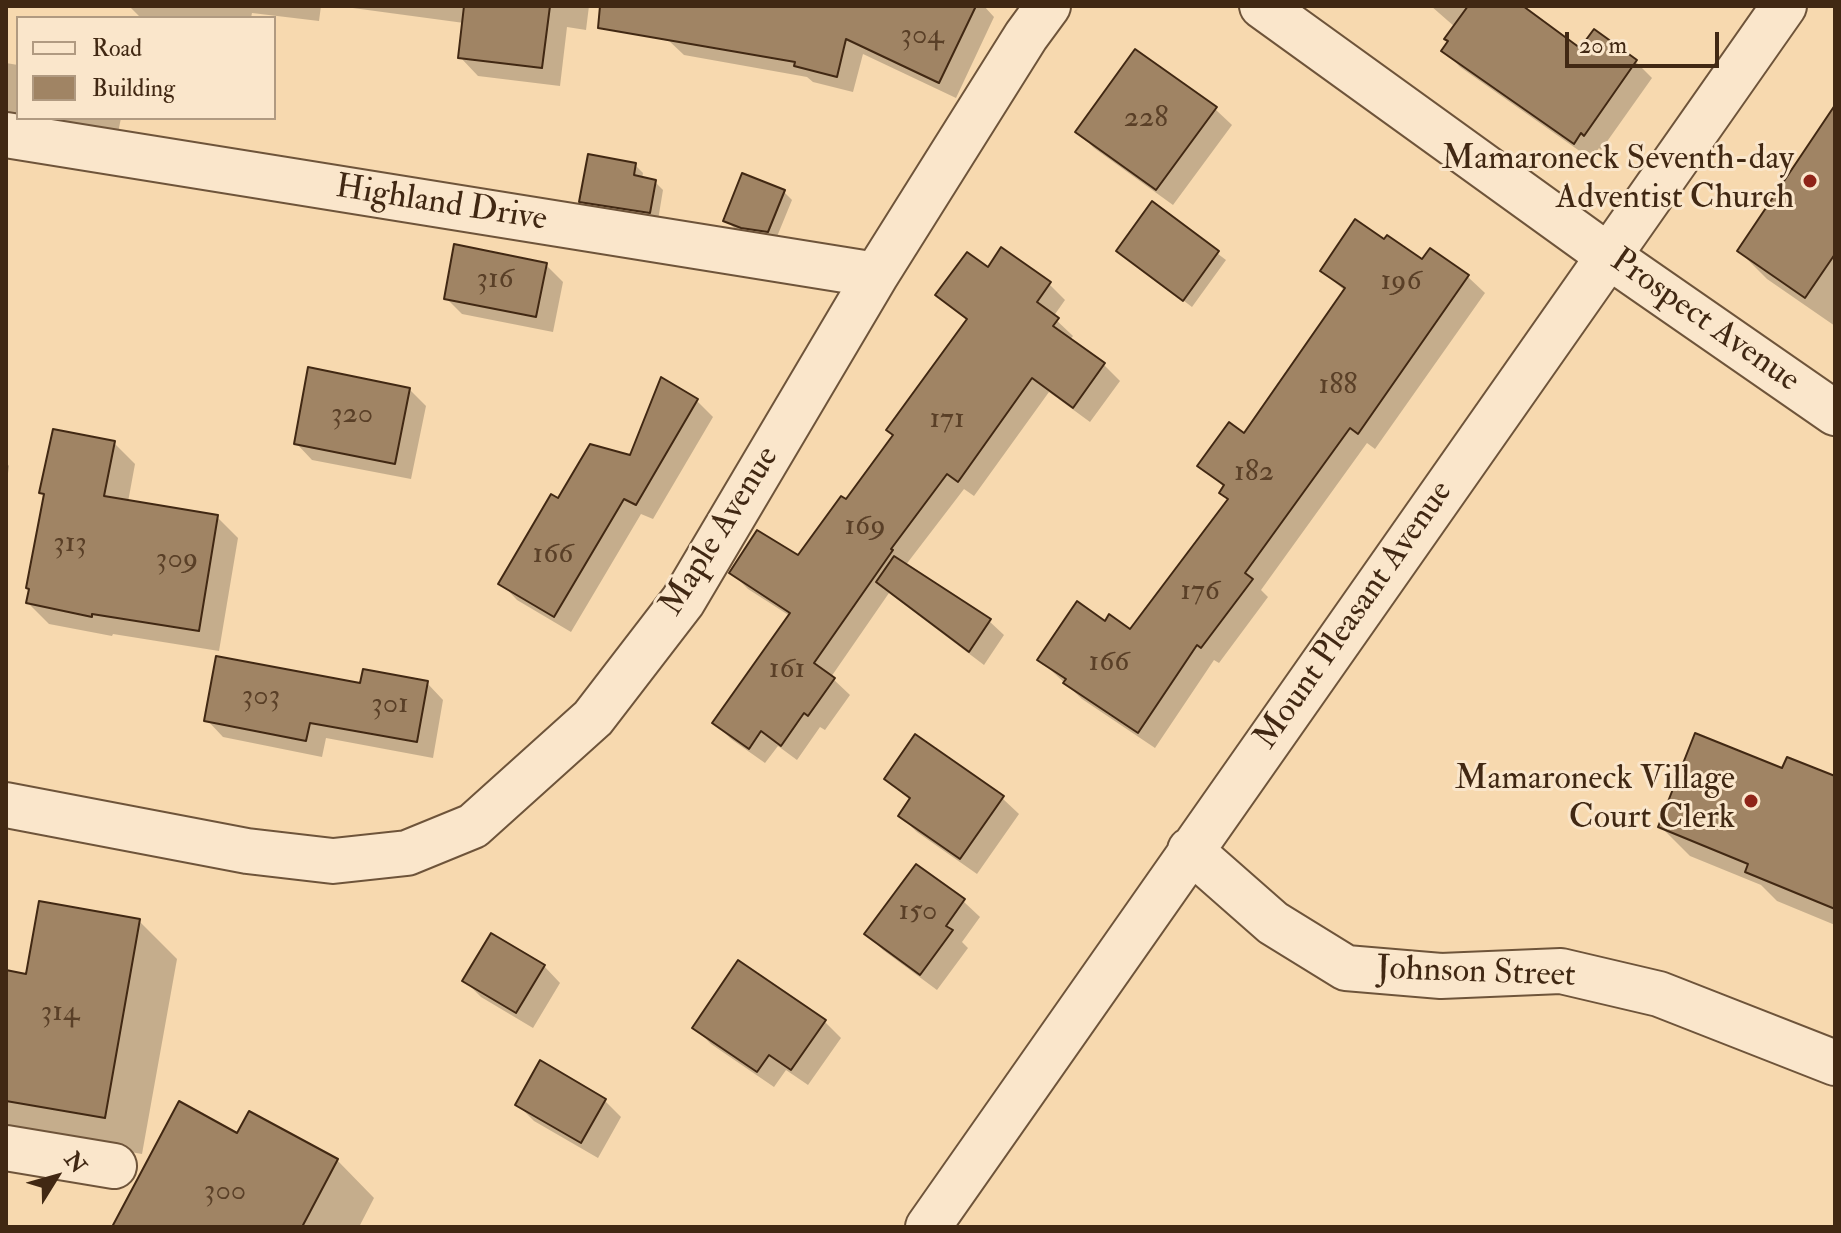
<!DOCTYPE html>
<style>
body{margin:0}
#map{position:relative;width:1841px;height:1233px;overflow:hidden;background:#f7d9af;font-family:"IM FELL Double Pica",serif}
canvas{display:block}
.frame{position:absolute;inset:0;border:8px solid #412813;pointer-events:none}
.legend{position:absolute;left:16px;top:16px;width:260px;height:104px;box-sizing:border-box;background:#fae6cb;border:2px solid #b09a81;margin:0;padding:10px 14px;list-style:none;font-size:24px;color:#412813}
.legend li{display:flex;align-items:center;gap:16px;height:40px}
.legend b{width:40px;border:2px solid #b09a81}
.north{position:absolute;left:16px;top:1137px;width:80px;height:80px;-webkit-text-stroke:6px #fae6cb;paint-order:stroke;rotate:53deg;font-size:22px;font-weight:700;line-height:32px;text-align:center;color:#412813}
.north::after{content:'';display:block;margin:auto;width:28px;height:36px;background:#412813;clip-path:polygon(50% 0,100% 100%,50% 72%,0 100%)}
.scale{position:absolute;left:1565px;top:32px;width:154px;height:36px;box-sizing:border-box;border:4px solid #412813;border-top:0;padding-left:10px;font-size:24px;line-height:28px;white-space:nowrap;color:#412813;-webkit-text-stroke:6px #fae6cb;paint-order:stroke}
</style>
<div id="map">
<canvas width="1841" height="1233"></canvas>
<div class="frame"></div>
<ul class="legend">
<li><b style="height:10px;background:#fae6cb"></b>Road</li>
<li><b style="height:22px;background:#a08464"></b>Building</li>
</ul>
<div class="north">N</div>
<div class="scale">20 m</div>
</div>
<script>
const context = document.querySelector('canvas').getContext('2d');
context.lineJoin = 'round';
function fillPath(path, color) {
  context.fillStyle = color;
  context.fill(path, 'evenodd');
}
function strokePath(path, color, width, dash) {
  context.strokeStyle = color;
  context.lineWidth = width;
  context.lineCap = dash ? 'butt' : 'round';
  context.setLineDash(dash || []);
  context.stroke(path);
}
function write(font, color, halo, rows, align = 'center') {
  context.font = font + ' "IM FELL Double Pica",serif';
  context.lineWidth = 6;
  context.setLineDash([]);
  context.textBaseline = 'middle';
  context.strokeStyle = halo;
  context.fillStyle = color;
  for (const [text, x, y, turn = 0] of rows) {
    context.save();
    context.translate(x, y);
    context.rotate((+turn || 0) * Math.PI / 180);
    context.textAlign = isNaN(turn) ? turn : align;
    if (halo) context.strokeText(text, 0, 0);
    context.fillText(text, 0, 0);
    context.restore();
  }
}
const shadow = new Path2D(`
 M 129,6 L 321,6 L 319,21 L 252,13 L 251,18 L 148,18 L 140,17 Z
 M 338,6 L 589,6 L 586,30 L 567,27 L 560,86 L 478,76 L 460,57 L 464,23 Z
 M 673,6 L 984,6 L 994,17 L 956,98 L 863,54 L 853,92 L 813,82 L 807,77 L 684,55 L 667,39 Z
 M 1431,6 L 1518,6 L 1581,51 L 1594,32 L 1636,62 L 1652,78 L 1601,150 L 1599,148 L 1591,159 L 1460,67 L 1444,50 L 1455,27 Z
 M 6,63 L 18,65 L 18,118 L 6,119 Z
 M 1215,109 L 1232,125 L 1173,205 L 1094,148 L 1078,132 Z
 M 1835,112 L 1835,326 L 1767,279 L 1739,251 Z
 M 22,118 L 121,118 L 118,133 Z
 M 635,165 L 643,173 L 642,179 L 655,182 L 663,190 L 658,220 L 589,209 L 581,201 Z
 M 784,192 L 792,200 L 776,239 L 751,235 L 734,228 L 726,220 Z
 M 1152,204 L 1226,260 L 1192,307 L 1118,251 Z
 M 1385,242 L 1423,262 L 1430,251 L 1468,277 L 1485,293 L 1375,449 L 1367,443 L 1261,590 L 1268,597 L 1219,663 L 1214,660 L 1155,748 L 1082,699 L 1040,660 L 1105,623 L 1130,631 L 1229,500 L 1222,493 L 1225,488 L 1200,466 L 1244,436 L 1345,291 L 1322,271 Z
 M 546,265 L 563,282 L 553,332 L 462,314 L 446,298 Z
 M 988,270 L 1049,284 L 1065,300 L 1053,317 L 1073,336 L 1070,340 L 1104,365 L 1120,381 L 1090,422 L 1049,392 L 974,496 L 964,489 L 905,566 L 989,621 L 1004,635 L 984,665 L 889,593 L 831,677 L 850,695 L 825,730 L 820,727 L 797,760 L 778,746 L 765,763 L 731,739 L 715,723 L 790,616 L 748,589 L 732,573 L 798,558 L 846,502 L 895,436 L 968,321 L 937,295 Z
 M 409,389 L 426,406 L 411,479 L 312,460 L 296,443 Z
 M 697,401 L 713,417 L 653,519 L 641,514 L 571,632 L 517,600 L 501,583 L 631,458 Z
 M 114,443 L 135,464 L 128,502 L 217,517 L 238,538 L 219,651 L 113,634 L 112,636 L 49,624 L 28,603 L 31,591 L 28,588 L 46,497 L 42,493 Z
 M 6,462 L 9,466 L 6,488 Z
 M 427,683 L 443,700 L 433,758 L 326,738 L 322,757 L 223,737 L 207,720 L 362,686 Z
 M 1783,771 L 1835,778 L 1835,925 L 1777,901 L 1761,885 L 1690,856 L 1660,826 Z
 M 886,779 L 1002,798 L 1019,814 L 977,874 L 917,832 L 900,816 L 911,801 Z
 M 963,901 L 980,917 L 962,942 L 968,948 L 937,990 L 883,950 L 866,934 Z
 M 139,921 L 177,959 L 142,1154 L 6,1131 L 6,972 L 28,976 Z
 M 544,966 L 560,983 L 533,1028 L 481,997 L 465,981 Z
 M 824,1021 L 841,1038 L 808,1085 L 786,1070 L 774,1087 L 711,1044 L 695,1028 Z
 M 604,1100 L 621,1117 L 598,1158 L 534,1121 L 517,1104 Z
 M 238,1136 L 337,1160 L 374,1198 L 359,1227 L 114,1227 Z`);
const building = new Path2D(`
 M 464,6 L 550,6 L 542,68 L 458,58 Z
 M 600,6 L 976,6 L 939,83 L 846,39 L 837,77 L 794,66 L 795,62 L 598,28 Z
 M 1468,6 L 1523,6 L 1580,48 L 1594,29 L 1637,60 L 1584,136 L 1581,133 L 1574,144 L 1441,51 L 1448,41 L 1444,39 Z
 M 1135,49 L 1217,107 L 1156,190 L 1075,132 Z
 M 1835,105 L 1835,254 L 1805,298 L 1737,251 Z
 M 588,154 L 636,163 L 634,175 L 656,180 L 650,213 L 579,202 Z
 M 742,173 L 785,190 L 768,232 L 741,228 L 723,221 Z
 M 1152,201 L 1219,251 L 1183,301 L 1116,251 Z
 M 1355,219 L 1384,239 L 1387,235 L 1422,259 L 1430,248 L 1469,275 L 1358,434 L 1350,428 L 1245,573 L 1253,579 L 1201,648 L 1197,645 L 1138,733 L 1063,683 L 1066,679 L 1037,660 L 1077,601 L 1105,621 L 1109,614 L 1130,629 L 1228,499 L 1219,493 L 1224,485 L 1197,466 L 1229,422 L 1244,433 L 1345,288 L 1320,271 Z
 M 454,244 L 547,263 L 536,317 L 444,299 Z
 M 1001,247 L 1051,282 L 1037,302 L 1059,318 L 1053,326 L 1105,363 L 1073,408 L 1032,378 L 958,482 L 947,474 L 891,549 L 893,550 L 814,663 L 835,678 L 808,716 L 804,713 L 781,746 L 761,731 L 749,749 L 712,723 L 790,613 L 729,573 L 757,530 L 798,555 L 841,496 L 846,499 L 893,435 L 886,430 L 967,319 L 935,295 L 967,252 L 988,267 Z
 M 308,367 L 410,388 L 395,464 L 294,444 Z
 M 661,377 L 698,399 L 636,505 L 624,499 L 554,617 L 498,584 L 551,494 L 558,498 L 590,444 L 630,455 Z
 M 53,429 L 115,441 L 104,496 L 218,515 L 199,631 L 92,614 L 92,617 L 26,603 L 29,589 L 26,588 L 44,494 L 39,493 Z
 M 894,556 L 991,619 L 969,652 L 876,582 Z
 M 216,656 L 360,683 L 363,669 L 428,681 L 417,742 L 310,723 L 306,741 L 204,721 Z
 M 1695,733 L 1782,768 L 1787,757 L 1835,776 L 1835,909 L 1745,872 L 1748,864 L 1658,827 Z
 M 915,734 L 1004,796 L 960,859 L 898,816 L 910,798 L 884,779 Z
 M 916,864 L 965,899 L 946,926 L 953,930 L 920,975 L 864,934 Z
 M 39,901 L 140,919 L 105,1118 L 6,1101 L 6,970 L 26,974 Z
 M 491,933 L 545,965 L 516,1013 L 462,981 Z
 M 738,960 L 826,1020 L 791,1070 L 769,1055 L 757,1072 L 692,1028 Z
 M 540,1060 L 606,1099 L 581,1143 L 515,1105 Z
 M 179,1101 L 237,1133 L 249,1111 L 338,1159 L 302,1227 L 112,1227 Z`);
const street = new Path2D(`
 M 1262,6 L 1607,255 L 1835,413
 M 6,135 L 876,275
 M 6,805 L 247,851 L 333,861 L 407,853 L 473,826 L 593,718 L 683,601 L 876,275 L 1026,36 L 1048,6
 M 1190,850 L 1273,923 L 1346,968 L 1441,976 L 1561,971 L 1659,994 L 1835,1063
 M 6,1148 L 114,1166
 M 928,1227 L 1784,6`);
const markers = [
 [1810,181,8,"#8f2418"],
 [1751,801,8,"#8f2418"]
];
const numberNames = [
 ["304",922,37],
 ["228",1146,120],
 ["316",495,281],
 ["196",1401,283],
 ["188",1338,387],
 ["320",352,416],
 ["171",947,421],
 ["182",1254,474],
 ["169",865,528],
 ["313",70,545],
 ["166",553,556],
 ["309",177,561],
 ["176",1200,593],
 ["166",1109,664],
 ["161",787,671],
 ["303",261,698],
 ["301",390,706],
 ["150",918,913],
 ["314",60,1014],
 ["300",225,1193]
];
const poiNames = [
 ["Mamaroneck Seventh-day",1794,161],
 ["Adventist Church",1794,200],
 ["Mamaroneck Village",1735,781],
 ["Court Clerk",1735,820]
];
const streetNames = [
 ["Highland Drive",441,205,9],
 ["Prospect Avenue",1704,322,35],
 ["Maple Avenue",721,532,-58],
 ["Mount Pleasant Avenue",1355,616,-55],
 ["Johnson Street",1476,974,2]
];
fillPath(shadow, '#0003');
fillPath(building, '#a08464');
strokePath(building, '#412813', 2);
strokePath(street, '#6e543a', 48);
strokePath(street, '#fae6cb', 44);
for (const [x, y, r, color] of markers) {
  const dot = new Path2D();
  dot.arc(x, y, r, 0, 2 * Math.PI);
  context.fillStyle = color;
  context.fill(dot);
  strokePath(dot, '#fae6cb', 3);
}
write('30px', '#593f27', null, numberNames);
write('34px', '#412813', '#fae6cb', poiNames, 'right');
write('34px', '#412813', '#fae6cb', streetNames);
</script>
